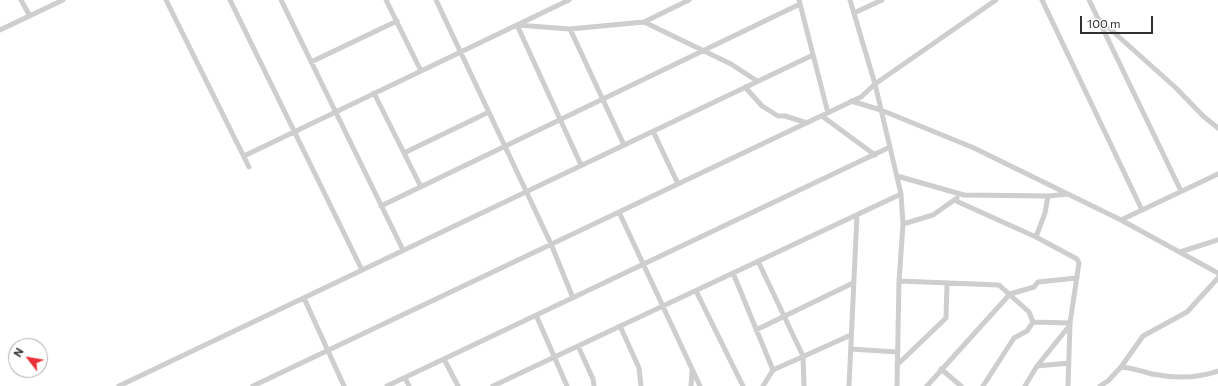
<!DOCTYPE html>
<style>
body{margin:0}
#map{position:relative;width:1218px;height:386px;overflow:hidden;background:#fff;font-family:Commissioner,sans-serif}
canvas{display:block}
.north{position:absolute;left:8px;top:338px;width:40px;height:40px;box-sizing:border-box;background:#fff;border:1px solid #adadad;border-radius:50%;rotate:301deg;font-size:11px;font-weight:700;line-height:16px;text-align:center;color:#313131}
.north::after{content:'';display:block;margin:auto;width:14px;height:18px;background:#eb3038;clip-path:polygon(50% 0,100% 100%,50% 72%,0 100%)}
.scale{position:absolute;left:1080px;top:16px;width:73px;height:18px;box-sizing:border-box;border:2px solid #313131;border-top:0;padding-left:5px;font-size:12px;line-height:14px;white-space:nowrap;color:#313131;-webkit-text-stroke:3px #fff;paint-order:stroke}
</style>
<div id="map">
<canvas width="1218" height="386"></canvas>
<div class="north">N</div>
<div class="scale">100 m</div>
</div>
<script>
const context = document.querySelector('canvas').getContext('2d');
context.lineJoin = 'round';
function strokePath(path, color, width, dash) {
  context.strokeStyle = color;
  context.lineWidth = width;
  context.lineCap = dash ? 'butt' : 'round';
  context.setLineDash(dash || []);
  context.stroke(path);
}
const street = new Path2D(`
 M 21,0 L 30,16
 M 166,0 L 249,167
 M 230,0 L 362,270
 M 281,0 L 403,250
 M 386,0 L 421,71
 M 436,0 L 551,244 L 573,298
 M 799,0 L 828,113
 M 850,0 L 875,84 L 901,194 L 903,224 L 899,281 L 897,386
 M 1042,0 L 1142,210
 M 1089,0 L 1181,191
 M 854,13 L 882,0
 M 1099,19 L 1176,88 L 1203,116 L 1218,128
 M 644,22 L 689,0
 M 570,29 L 624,145
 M 0,30 L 63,0
 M 311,62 L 397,21
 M 745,87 L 762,106 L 778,116 L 785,116 L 807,123
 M 374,93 L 421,187
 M 851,101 L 881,110 L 974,148 L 1121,220 L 1218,273
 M 822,116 L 875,155
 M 653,131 L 678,184
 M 404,153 L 489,112
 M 244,156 L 569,0
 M 581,165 L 517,25 L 570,29 L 644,22 L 731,64 L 757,81
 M 897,176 L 964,195 L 1048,196 L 1068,194
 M 954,200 L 1036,237 L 1077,259 L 1079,263 L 1070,323 L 1068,386
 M 381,206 L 800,4
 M 619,212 L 700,386
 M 1121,220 L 1218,174
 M 903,224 L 933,215 L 957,198
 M 1036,237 L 1045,213 L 1048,196
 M 1180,252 L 1218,240
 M 758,261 L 803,356 L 804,386
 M 733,273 L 773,370
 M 899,281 L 999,285 L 1029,312 L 1033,322
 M 696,291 L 743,386
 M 304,298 L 344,386
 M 536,315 L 567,386
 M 1033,322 L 1070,323
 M 620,326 L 639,368 L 641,386
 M 756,330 L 853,283
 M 578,346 L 593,379 L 594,386
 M 851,349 L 897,352
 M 444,359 L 458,386
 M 897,365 L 946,318 L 947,283
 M 1037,366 L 1070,325
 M 1121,367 C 1132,368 1142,371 1152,374 C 1173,378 1198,378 1218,371
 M 941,369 L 961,386
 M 405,378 L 409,386
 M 119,386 L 813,55
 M 253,386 L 861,97 L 875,84 L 996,0
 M 387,386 L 890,147
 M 493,386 L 901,194
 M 691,386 L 692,371
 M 763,386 L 773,370 L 851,335
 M 849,386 L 857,215
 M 927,386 L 1010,294 L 1034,287 L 1038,282 L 1077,278
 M 983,386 L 1014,338 L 1027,331 L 1033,322
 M 1025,386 L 1037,366 L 1069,363
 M 1100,386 L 1108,381 L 1121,367 L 1143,336 L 1187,312 L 1218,278`);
strokePath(street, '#cecece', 5);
</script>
